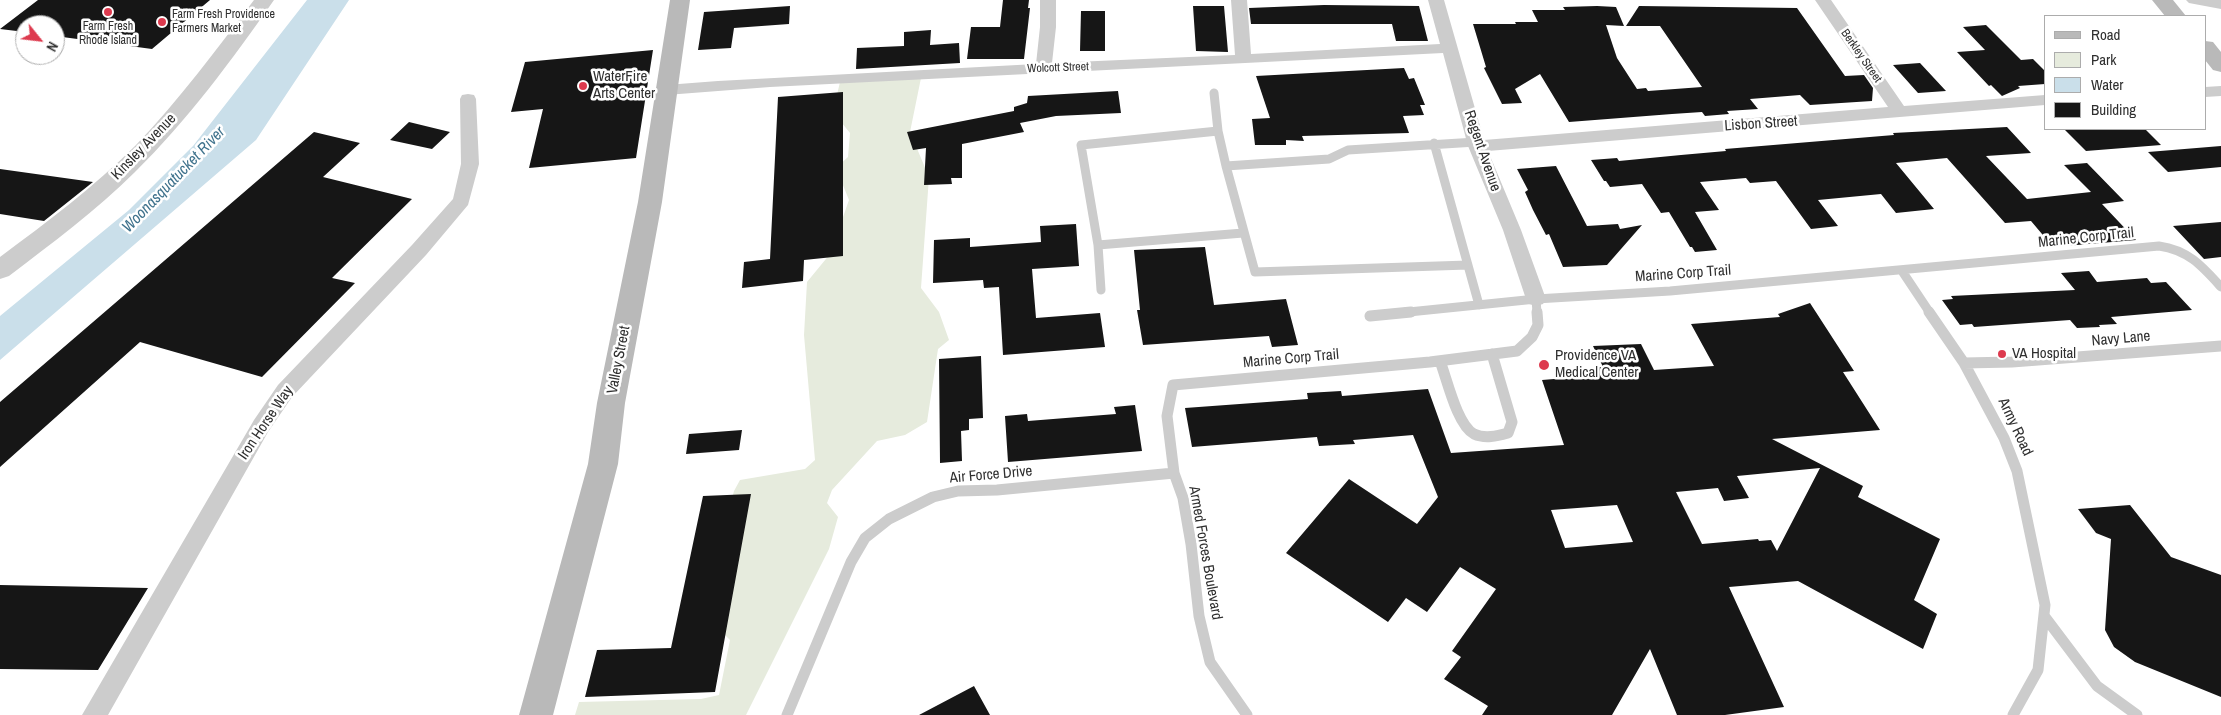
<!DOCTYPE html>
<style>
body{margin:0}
#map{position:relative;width:2221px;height:715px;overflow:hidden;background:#fff;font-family:"Archivo Narrow",sans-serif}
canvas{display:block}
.legend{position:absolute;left:2044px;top:15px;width:162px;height:115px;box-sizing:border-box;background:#fff;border:1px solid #acacac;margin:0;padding:6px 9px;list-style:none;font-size:15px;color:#2f2f2f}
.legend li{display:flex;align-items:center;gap:10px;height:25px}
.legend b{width:25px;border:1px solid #acacac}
.north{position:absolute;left:15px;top:15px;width:50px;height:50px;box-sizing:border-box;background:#fff;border:1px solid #acacac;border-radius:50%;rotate:119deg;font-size:14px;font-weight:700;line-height:20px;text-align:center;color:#2f2f2f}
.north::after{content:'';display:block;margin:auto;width:18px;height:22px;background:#dd3a4e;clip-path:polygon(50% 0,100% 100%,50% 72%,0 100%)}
</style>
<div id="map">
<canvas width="2221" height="715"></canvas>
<ul class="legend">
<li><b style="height:6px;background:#b9b9b9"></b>Road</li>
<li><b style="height:14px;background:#e6ebdd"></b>Park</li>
<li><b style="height:14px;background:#cadfea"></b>Water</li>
<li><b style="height:14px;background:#161616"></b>Building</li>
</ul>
<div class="north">N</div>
</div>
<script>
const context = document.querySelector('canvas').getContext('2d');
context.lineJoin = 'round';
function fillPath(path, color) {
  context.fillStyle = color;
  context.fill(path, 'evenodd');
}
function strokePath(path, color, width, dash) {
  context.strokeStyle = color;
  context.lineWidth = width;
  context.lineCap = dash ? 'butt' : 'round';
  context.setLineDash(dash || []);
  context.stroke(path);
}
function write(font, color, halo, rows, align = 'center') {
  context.font = font + ' "Archivo Narrow",sans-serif';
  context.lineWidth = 5;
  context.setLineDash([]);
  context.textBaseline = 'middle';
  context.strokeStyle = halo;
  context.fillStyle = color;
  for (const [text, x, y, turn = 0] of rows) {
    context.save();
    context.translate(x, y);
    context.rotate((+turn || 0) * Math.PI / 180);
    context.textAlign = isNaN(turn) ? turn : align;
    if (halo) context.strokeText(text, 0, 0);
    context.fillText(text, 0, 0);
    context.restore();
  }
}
const green = new Path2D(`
 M 921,78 L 910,132 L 929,177 L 921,288 L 939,312 L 949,340 L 938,349 L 927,422 L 905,435 L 877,441 L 832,490 L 827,503 L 838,517 L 829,549 L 746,715 L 575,715 L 579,702 L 701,699 L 719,695 L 730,640 L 721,631 L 695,632 L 734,491 L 740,480 L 805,469 L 815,460 L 804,335 L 807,282 L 830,254 L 849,200 L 836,168 L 848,157 L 850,133 L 833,112 L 840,82 Z`);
const water = new Path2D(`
 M 307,0 L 349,0 L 256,140 L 0,360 L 0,316 L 129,210 L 193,146 Z`);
const building = new Path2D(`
 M 38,0 L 210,0 L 152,49 L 55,36 L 55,25 L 25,25 L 25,32 L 0,29 Z
 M 1003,0 L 1029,0 L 1028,8 L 1030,8 L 1024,59 L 967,59 L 971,27 L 1000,27 Z
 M 1324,5 L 1419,6 L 1428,41 L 1396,41 L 1392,24 L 1251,24 L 1249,8 Z
 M 790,6 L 789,24 L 734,28 L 731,48 L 698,50 L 704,12 Z
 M 1193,6 L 1224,6 L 1228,52 L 1196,51 Z
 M 1597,6 L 1616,7 L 1624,26 L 1606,25 L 1617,58 L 1637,89 L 1646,88 L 1648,91 L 1702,87 L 1660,26 L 1626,26 L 1639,6 L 1797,8 L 1845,76 L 1864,75 L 1873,88 L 1872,101 L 1810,105 L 1800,95 L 1750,99 L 1758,109 L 1727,111 L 1729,114 L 1705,116 L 1702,112 L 1672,114 L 1569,122 L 1540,74 L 1515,89 L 1522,103 L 1502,104 L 1484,68 L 1486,67 L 1473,24 L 1516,24 L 1515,22 L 1538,22 L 1532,10 L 1565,10 L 1563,7 Z
 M 1081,11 L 1105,11 L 1105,51 L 1080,51 Z
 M 1986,25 L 2021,60 L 2033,59 L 2045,71 L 2045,84 L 2018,86 L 2020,88 L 2002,96 L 1991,85 L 1989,86 L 1957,52 L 1985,50 L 1963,27 Z
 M 931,30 L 930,45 L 959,43 L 960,63 L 856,69 L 857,48 L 904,46 L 904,32 Z
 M 653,50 L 636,158 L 529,168 L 543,109 L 511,112 L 525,62 Z
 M 1920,63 L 1946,91 L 1918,93 L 1893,65 Z
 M 1404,68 L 1409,79 L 1414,78 L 1425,105 L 1420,105 L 1424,115 L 1403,116 L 1409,133 L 1302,136 L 1304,141 L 1286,140 L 1286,145 L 1255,145 L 1252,119 L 1270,118 L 1256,76 Z
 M 1118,91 L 1121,113 L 1056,116 L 1020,123 L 1024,132 L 962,144 L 962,178 L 951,178 L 952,184 L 924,185 L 926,148 L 913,150 L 907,132 L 1014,111 L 1014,107 L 1027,103 L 1028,96 Z
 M 843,92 L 843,256 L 804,260 L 803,281 L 742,288 L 744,262 L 770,259 L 778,97 Z
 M 409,122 L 450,132 L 432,149 L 390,140 Z
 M 2007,127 L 2031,153 L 1986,156 L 2027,199 L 2091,192 L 2064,165 L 2087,163 L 2124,201 L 2102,204 L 2136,240 L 2053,247 L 2031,221 L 2005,223 L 1947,158 L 1896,163 L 1934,209 L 1896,213 L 1881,194 L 1818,200 L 1838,226 L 1811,229 L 1776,181 L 1750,183 L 1746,178 L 1700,182 L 1719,210 L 1695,212 L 1717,250 L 1695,252 L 1692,247 L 1690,247 L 1669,212 L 1661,213 L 1642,184 L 1610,187 L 1606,181 L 1604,181 L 1591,160 L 1617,158 L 1619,161 L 1681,155 L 1726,151 L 1725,149 L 1894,135 L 1893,133 Z
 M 2064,129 L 2145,129 L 2161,145 L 2086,151 Z
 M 314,132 L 360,143 L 323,177 L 412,199 L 332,278 L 355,283 L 262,377 L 140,342 L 0,467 L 0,402 Z
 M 2221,146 L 2221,167 L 2168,172 L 2148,152 Z
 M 1556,166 L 1587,226 L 1618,224 L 1620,229 L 1642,225 L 1607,265 L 1563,267 L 1549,234 L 1546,235 L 1533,210 L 1525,192 L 1528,190 L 1517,169 Z
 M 0,169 L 93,182 L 44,221 L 0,214 Z
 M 2221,222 L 2221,257 L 2204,259 L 2173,226 Z
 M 1076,224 L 1079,266 L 1032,269 L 1036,318 L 1100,313 L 1105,347 L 1003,355 L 999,287 L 984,288 L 983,280 L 933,283 L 934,240 L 970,238 L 970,247 L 1041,242 L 1040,226 Z
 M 1205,247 L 1214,305 L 1286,299 L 1298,345 L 1272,347 L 1269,336 L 1143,345 L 1137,310 L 1140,310 L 1134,250 Z
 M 2089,271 L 2097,282 L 2147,278 L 2151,283 L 2166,282 L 2192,310 L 2111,317 L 2117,324 L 2099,325 L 2100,327 L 2077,328 L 2070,320 L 1974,327 L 1972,324 L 1960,325 L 1942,300 L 1953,299 L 1951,296 L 2075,290 L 2061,273 Z
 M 1810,303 L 1854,371 L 1843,372 L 1880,430 L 1772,439 L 1863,486 L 1858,497 L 1940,539 L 1914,600 L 1937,614 L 1923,649 L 1798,581 L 1729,587 L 1784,707 L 1725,715 L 1677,715 L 1650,649 L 1612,715 L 1482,715 L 1488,706 L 1444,679 L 1461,657 L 1452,651 L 1496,589 L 1460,567 L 1427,612 L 1406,598 L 1388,622 L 1286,553 L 1349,479 L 1417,524 L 1438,497 L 1413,435 L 1353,440 L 1355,444 L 1319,446 L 1317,437 L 1192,447 L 1185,408 L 1308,399 L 1307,393 L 1341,391 L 1342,396 L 1428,389 L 1451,453 L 1564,445 L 1542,380 L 1578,377 L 1574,369 L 1603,367 L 1593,346 L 1641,344 L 1654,370 L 1714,366 L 1691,324 L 1780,317 L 1778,314 ZM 1820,468 L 1777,551 L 1771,540 L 1759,541 L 1758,539 L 1702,544 L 1676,492 L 1718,488 L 1724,501 L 1749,498 L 1737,476 ZM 1617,505 L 1633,542 L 1565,548 L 1551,510 Z
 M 981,356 L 983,418 L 969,419 L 969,430 L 961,431 L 962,461 L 940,463 L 939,359 Z
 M 1135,405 L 1142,451 L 1008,462 L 1005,416 L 1027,414 L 1028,421 L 1116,414 L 1114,407 Z
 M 742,430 L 739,450 L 686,454 L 689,434 Z
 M 751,494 L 715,692 L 585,697 L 597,650 L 671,648 L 703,496 Z
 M 2130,505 L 2171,557 L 2221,575 L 2221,697 L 2135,662 L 2114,647 L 2105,630 L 2111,539 L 2096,533 L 2078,509 Z
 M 0,585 L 148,588 L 98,670 L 0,669 Z
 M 974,686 L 990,715 L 919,715 Z`);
const serviceFar1 = new Path2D(`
 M 1214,93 L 1218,131
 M 1434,143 L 1479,305
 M 1226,166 L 1255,272 L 1468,265
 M 1243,233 L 1098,245 L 1081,145 L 1218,131 L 1226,166 L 1329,159 L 1348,150 L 1476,142
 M 1098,245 L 1101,290
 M 1902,271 L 1930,313
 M 1536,299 L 1537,313
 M 1399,313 L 1536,299 L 1670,291 L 2159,246 C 2188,250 2202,266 2221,287`);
const service = new Path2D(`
 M 1929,312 L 1964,363 L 2004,438 L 2017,471 L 2045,605 L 2038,670 L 2013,715
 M 1370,316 L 1411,312
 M 1440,361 C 1447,379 1457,425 1474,434 C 1485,439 1497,436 1508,433 L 1512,422 L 1492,354
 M 1964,363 L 2012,362 L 2221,346
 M 2045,617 L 2097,686 L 2137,715
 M 787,715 L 851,562 L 865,538 L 889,519 L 933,497 L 958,491 L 997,490 L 1174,473
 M 1247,715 L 1210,662 L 1199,616 L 1191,544 L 1183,498 L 1174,473 L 1167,416 L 1173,385 L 1430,362 L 1517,351 L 1532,337 L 1538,325 L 1537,312`);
const minor = new Path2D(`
 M 1040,0 L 1056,0 L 1056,27 L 1052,63 L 1235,55 L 1231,0 L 1247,0 L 1251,54 L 1440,44 L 1428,0 L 1444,0 L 1484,140 L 1888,107 L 1815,0 L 1831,0 L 1904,106 L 2045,95 L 2045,105 L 1488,151 L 1521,230 L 1546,299 L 1543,304 L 1536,306 L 1529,304 L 1526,299 L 1503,230 L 1468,146 L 1443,53 L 770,87 L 666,95 L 660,94 L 658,90 L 660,86 L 666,85 L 718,81 L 1036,64 L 1040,27 Z
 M 2186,0 L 2221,0 L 2221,9 L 2189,3 Z
 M 2221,86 L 2221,96 L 2205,97 L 2205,87 Z
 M 468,94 L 474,95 L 476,99 L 479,164 L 468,205 L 426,255 L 292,397 L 268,432 L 108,715 L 82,715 L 254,420 L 278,385 L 412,245 L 453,199 L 461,164 L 460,99 L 462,95 Z`);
const tertiary = new Path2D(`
 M 254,0 L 274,0 C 232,60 187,121 135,172 C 96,211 52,243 9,276 L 0,279 L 0,257 C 47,222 94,187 136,145 C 179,100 216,50 254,0 Z`);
const secondary = new Path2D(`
 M 670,0 L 690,0 L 662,202 L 625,403 L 618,464 L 553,715 L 519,715 L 588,464 L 597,403 L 638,202 Z
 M 2152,0 L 2173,0 L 2186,16 L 2165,16 Z
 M 2205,41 L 2213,42 L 2221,52 L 2221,72 L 2213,70 L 2205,60 Z`);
const markers = [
 [108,12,5,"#dd3a4e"],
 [162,22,5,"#dd3a4e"],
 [583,86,5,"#dd3a4e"],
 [2002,354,5,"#dd3a4e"],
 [1544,365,6,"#dd3a4e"]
];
const farPoinames = [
 ["Farm Fresh Providence",172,15],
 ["Farmers Market",172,29],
 ["Farm Fresh",108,27,"center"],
 ["Rhode Island",108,41,"center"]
];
const farStreetnames = [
 ["Berkley Street",1861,56,55],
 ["Wolcott Street",1058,68,-2]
];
const poiNames = [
 ["WaterFire",593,77],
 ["Arts Center",593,94],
 ["VA Hospital",2012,354],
 ["Providence VA",1555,356],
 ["Medical Center",1555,373]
];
const streetNames = [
 ["Lisbon Street",1761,124,-4],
 ["Kinsley Avenue",144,147,-46],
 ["Regent Avenue",1482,151,71],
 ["Marine Corp Trail",2086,238,-6],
 ["Marine Corp Trail",1683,274,-4],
 ["Navy Lane",2121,339,-5],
 ["Marine Corp Trail",1291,359,-5],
 ["Valley Street",619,360,-79],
 ["Iron Horse Way",266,423,-56],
 ["Army Road",2015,427,65],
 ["Air Force Drive",991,475,-5],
 ["Armed Forces Boulevard",1205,553,80]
];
const waterNames = [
 ["Woonasquatucket River",174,180,-46]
];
fillPath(green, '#e6ebdd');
fillPath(water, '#cadfea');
fillPath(building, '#161616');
strokePath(serviceFar1, '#ccc', 9);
strokePath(service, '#ccc', 11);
fillPath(minor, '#ccc');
fillPath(tertiary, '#ccc');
fillPath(secondary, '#b9b9b9');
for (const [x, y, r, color] of markers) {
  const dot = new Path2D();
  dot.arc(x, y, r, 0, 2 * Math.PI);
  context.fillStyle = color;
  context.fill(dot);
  strokePath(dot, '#fff', 2);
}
write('12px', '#2f2f2f', '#fff', farPoinames, 'left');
write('12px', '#2f2f2f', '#fff', farStreetnames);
write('15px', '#2f2f2f', '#fff', poiNames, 'left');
write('15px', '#2f2f2f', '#fff', streetNames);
write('italic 16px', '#40738d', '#fff', waterNames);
</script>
